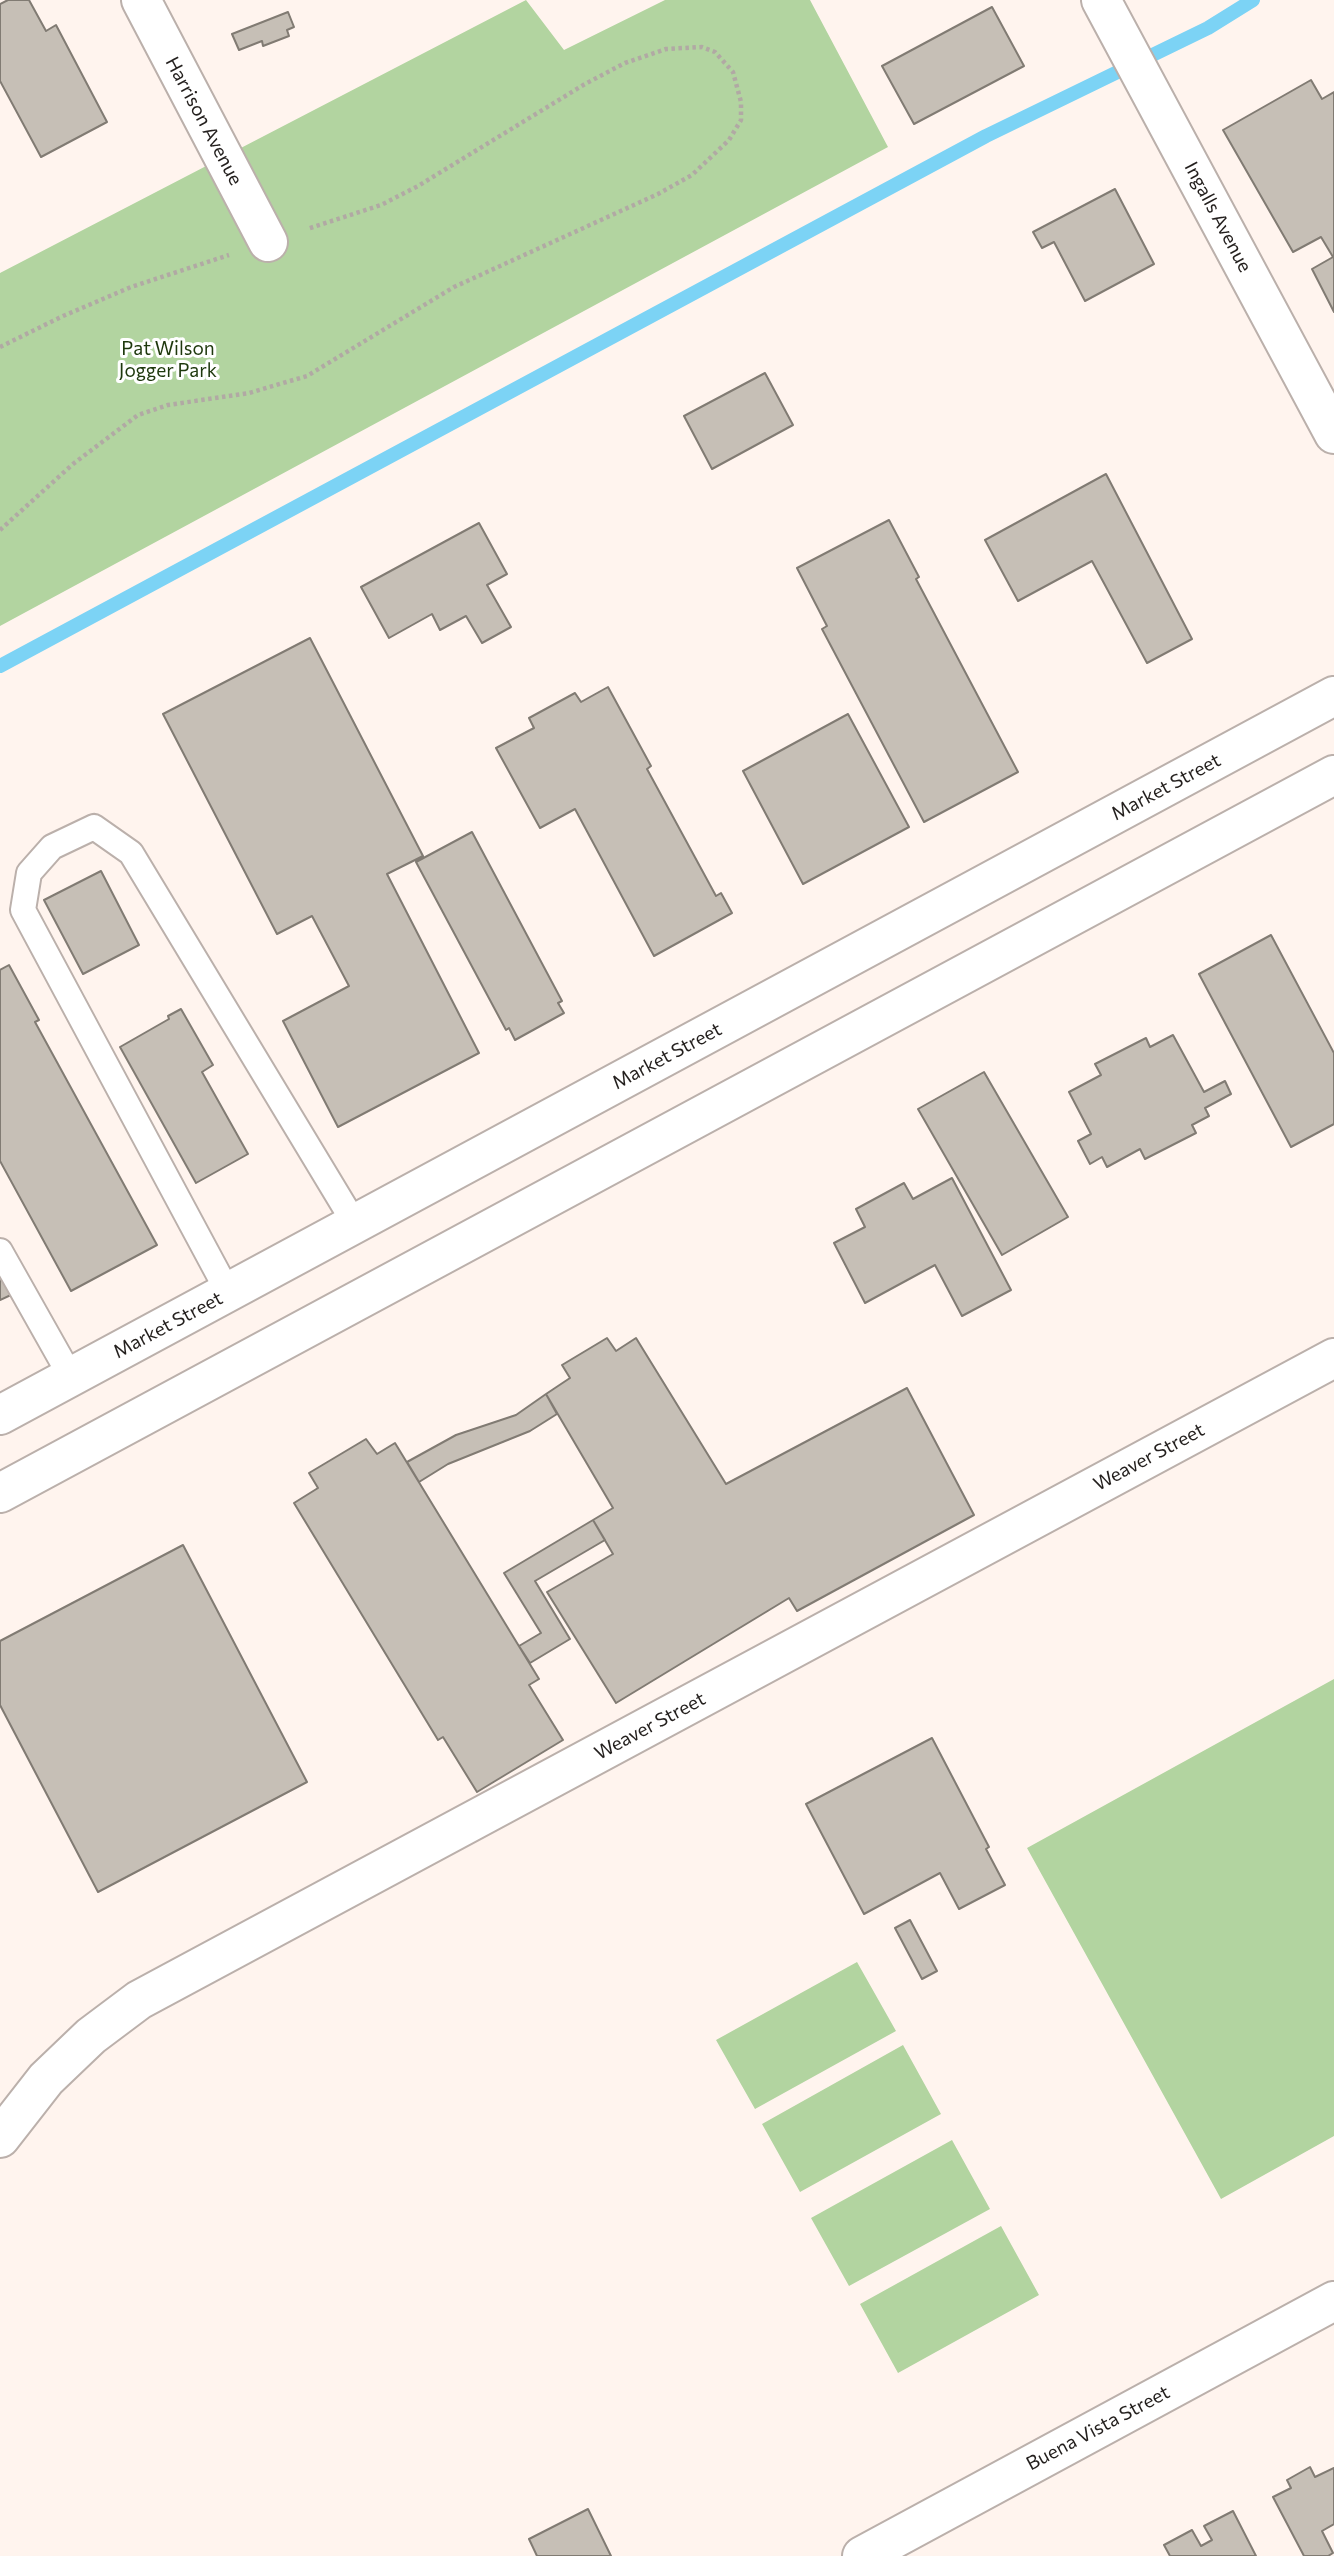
<!DOCTYPE html>
<style>
body{margin:0}
canvas{display:block;background:#fff4ee}
</style>
<canvas width="1334" height="2556"></canvas>
<script>
const context = document.querySelector('canvas').getContext('2d');
context.lineJoin = 'round';
function fillPath(path, color) {
  context.fillStyle = color;
  context.fill(path, 'evenodd');
}
function strokePath(path, color, width, dash) {
  context.strokeStyle = color;
  context.lineWidth = width;
  context.lineCap = dash ? 'butt' : 'round';
  context.setLineDash(dash || []);
  context.stroke(path);
}
function write(font, color, halo, rows, align = 'center') {
  context.font = font + ' Commissioner,sans-serif';
  context.lineWidth = 6;
  context.setLineDash([]);
  context.textBaseline = 'middle';
  context.strokeStyle = halo;
  context.fillStyle = color;
  for (const [text, x, y, turn = 0] of rows) {
    context.save();
    context.translate(x, y);
    context.rotate((+turn || 0) * Math.PI / 180);
    context.textAlign = isNaN(turn) ? turn : align;
    if (halo) context.strokeText(text, 0, 0);
    context.fillText(text, 0, 0);
    context.restore();
  }
}
const green = new Path2D(`
 M 526,0 L 564,50 L 665,0 L 810,0 L 888,147 L 0,626 L 0,273 Z
 M 1334,1679 L 1334,2136 L 1221,2199 L 1027,1848 Z
 M 857,1962 L 896,2031 L 755,2109 L 716,2040 Z
 M 903,2045 L 941,2114 L 800,2192 L 762,2124 Z
 M 952,2140 L 990,2209 L 849,2286 L 811,2218 Z
 M 1001,2226 L 1039,2295 L 898,2373 L 860,2304 Z`);
const stream = new Path2D(`
 M 0,666 L 986,136 L 1208,28 L 1253,0`);
const building = new Path2D(`
 M 8,0 L 29,0 L 46,31 L 56,25 L 107,122 L 41,157 L 0,81 L 0,4 Z
 M 992,7 L 1024,66 L 914,124 L 882,66 Z
 M 288,12 L 294,27 L 287,30 L 289,36 L 263,46 L 262,41 L 239,50 L 232,34 Z
 M 1311,80 L 1322,99 L 1334,92 L 1334,312 L 1312,269 L 1333,257 L 1321,237 L 1293,252 L 1223,130 Z
 M 1115,189 L 1154,264 L 1085,301 L 1054,242 L 1042,248 L 1033,232 Z
 M 765,373 L 793,425 L 712,469 L 684,416 Z
 M 1106,474 L 1192,639 L 1147,663 L 1092,561 L 1018,601 L 985,540 Z
 M 889,520 L 919,577 L 916,579 L 1018,772 L 924,822 L 822,629 L 827,626 L 797,568 Z
 M 479,523 L 507,574 L 487,585 L 511,627 L 482,643 L 466,616 L 440,630 L 432,614 L 389,638 L 361,587 Z
 M 310,638 L 423,856 L 387,874 L 479,1053 L 338,1127 L 283,1021 L 349,986 L 312,916 L 277,934 L 163,714 Z
 M 608,687 L 651,766 L 647,769 L 716,896 L 721,893 L 732,913 L 654,956 L 575,809 L 540,828 L 496,748 L 534,728 L 529,718 L 575,693 L 581,702 Z
 M 848,714 L 909,827 L 803,884 L 743,771 Z
 M 472,832 L 562,1001 L 558,1003 L 564,1013 L 515,1040 L 509,1028 L 506,1030 L 416,862 Z
 M 101,871 L 139,945 L 83,974 L 44,900 Z
 M 1271,935 L 1334,1053 L 1334,1124 L 1291,1147 L 1199,974 Z
 M 9,965 L 39,1020 L 35,1022 L 157,1245 L 71,1291 L 0,1161 L 0,970 Z
 M 181,1009 L 213,1065 L 202,1072 L 248,1154 L 196,1183 L 120,1047 L 169,1019 L 168,1016 Z
 M 1173,1035 L 1204,1092 L 1225,1081 L 1231,1094 L 1205,1108 L 1209,1116 L 1192,1125 L 1196,1133 L 1145,1159 L 1140,1149 L 1107,1167 L 1102,1157 L 1090,1164 L 1078,1141 L 1091,1134 L 1069,1092 L 1101,1075 L 1095,1064 L 1146,1038 L 1150,1047 Z
 M 984,1072 L 1068,1217 L 1002,1255 L 918,1109 Z
 M 952,1178 L 1011,1290 L 962,1316 L 935,1265 L 865,1303 L 834,1243 L 865,1227 L 856,1209 L 904,1183 L 913,1199 Z
 M 0,1269 L 13,1294 L 0,1300 Z
 M 607,1338 L 616,1351 L 636,1338 L 726,1484 L 907,1388 L 974,1515 L 797,1611 L 789,1598 L 616,1703 L 547,1592 L 613,1554 L 593,1520 L 613,1508 L 546,1394 L 570,1378 L 562,1365 Z
 M 546,1394 L 557,1414 L 530,1431 L 448,1464 L 419,1482 L 407,1462 L 456,1435 L 516,1415 Z
 M 366,1439 L 377,1454 L 395,1443 L 539,1679 L 529,1685 L 563,1740 L 477,1792 L 443,1737 L 438,1740 L 294,1503 L 318,1488 L 309,1473 Z
 M 593,1520 L 605,1540 L 535,1581 L 570,1639 L 530,1663 L 519,1646 L 541,1633 L 504,1573 Z
 M 183,1545 L 307,1782 L 98,1892 L 0,1705 L 0,1641 Z
 M 932,1738 L 989,1847 L 986,1849 L 1005,1885 L 959,1909 L 940,1873 L 864,1914 L 806,1804 Z
 M 910,1920 L 937,1971 L 922,1979 L 895,1928 Z
 M 1310,2467 L 1315,2477 L 1334,2468 L 1334,2524 L 1322,2531 L 1333,2553 L 1328,2556 L 1304,2556 L 1273,2497 L 1291,2488 L 1287,2480 Z
 M 588,2509 L 611,2556 L 537,2556 L 529,2539 Z
 M 1233,2511 L 1256,2556 L 1170,2556 L 1164,2545 L 1192,2530 L 1201,2546 L 1212,2540 L 1204,2526 Z`);
const path = new Path2D(`
 M 0,347 L 63,316 L 131,287 L 229,255
 M 0,530 L 73,464 L 138,415 L 168,405 L 249,393 L 307,376 L 454,287 L 658,194 L 692,175 L 729,140 L 741,120 L 741,102 L 733,72 L 715,52 L 702,47 L 666,49 L 625,63 L 585,84 L 418,186 L 381,205 L 307,229`);
const lane = new Path2D(`
 M 0,1251 L 71,1377
 M 228,1292 L 23,910 L 29,873 L 52,847 L 94,827 L 131,853 L 355,1224`);
const street = new Path2D(`
 M 141,0 L 268,242
 M 0,2138 L 46,2079 L 91,2036 L 139,2000 L 1334,1358
 M 862,2556 L 1334,2301`);
const secondary = new Path2D(`
 M 1101,0 L 1334,434
 M 0,1415 L 1334,696
 M 0,1493 L 1334,775`);
const streetNames = [
 ["Harrison Avenue",204,121,62],
 ["Ingalls Avenue",1218,217,62],
 ["Market Street",1166,787,-28],
 ["Market Street",667,1056,-28],
 ["Market Street",168,1325,-28],
 ["Weaver Street",1149,1457,-28],
 ["Weaver Street",650,1726,-28],
 ["Buena Vista Street",1098,2428,-28]
];
const parkNames = [
 ["Pat Wilson",168,349],
 ["Jogger Park",168,371]
];
fillPath(green, '#b2d4a0');
strokePath(stream, '#7cd3f5', 14);
fillPath(building, '#c6bfb6');
strokePath(building, '#817b73', 2);
strokePath(lane, '#bbb0ab', 28);
strokePath(street, '#bbb0ab', 42);
strokePath(secondary, '#bbb0ab', 42);
strokePath(path, '#b1a9a4', 4.5, [3.5, 3.5]);
strokePath(lane, '#fff', 24);
strokePath(street, '#fff', 38);
strokePath(secondary, '#fff', 38);
write('19px', '#231f1d', '#fff', streetNames);
write('19px', '#1e380d', '#fff', parkNames);
</script>
